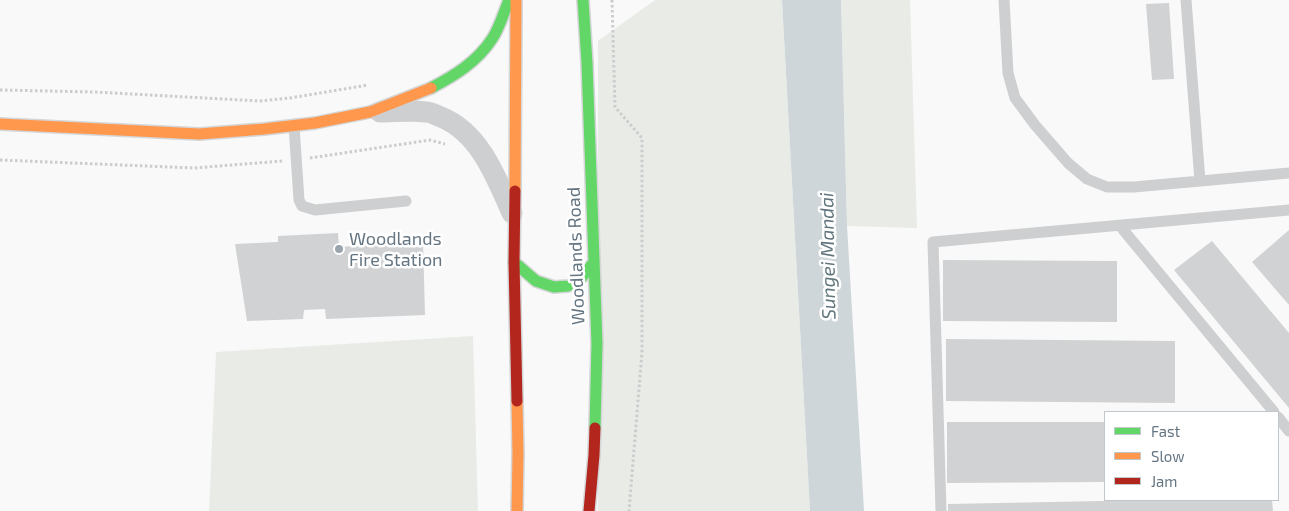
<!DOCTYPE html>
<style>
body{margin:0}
#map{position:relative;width:1289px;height:511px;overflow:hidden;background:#f9f9f9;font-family:"Exo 2",sans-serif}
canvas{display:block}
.legend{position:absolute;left:1104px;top:411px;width:175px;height:90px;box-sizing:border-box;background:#fff;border:1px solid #c1c8cd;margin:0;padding:6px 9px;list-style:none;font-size:15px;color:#657683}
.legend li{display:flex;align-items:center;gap:10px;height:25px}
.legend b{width:25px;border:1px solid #c1c8cd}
</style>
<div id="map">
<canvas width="1289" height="511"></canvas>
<ul class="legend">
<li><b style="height:6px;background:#63d668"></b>Fast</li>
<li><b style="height:6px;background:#ff974d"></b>Slow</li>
<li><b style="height:6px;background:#b3261e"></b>Jam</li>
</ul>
</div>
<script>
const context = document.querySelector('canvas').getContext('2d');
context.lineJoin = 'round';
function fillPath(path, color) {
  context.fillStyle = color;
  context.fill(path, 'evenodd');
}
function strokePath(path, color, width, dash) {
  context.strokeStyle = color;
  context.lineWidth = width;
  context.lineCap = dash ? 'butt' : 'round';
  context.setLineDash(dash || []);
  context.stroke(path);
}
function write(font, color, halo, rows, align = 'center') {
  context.font = font + ' "Exo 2",sans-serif';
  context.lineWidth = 5;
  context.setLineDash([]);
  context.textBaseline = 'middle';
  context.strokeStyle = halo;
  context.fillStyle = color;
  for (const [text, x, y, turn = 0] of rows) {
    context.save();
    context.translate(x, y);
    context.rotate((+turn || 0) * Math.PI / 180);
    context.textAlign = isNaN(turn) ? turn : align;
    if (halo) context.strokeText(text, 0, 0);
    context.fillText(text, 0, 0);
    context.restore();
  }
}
const green = new Path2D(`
 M 655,0 L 782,0 L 810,511 L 598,511 L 598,41 Z
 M 841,0 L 910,0 L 917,228 L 847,226 Z
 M 473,336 L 478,511 L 209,511 L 216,352 Z`);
const water = new Path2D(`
 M 782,0 L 841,0 L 847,226 L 864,511 L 810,511 Z`);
const building = new Path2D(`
 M 1169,3 L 1174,79 L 1152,80 L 1146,4 Z
 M 1289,230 L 1289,305 L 1252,262 Z
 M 338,233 L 339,247 L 423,242 L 425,315 L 326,319 L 325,309 L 304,310 L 303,319 L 247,321 L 235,244 L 278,242 L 278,236 Z
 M 1212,241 L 1289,333 L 1289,408 L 1174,270 Z
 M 943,260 L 1117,261 L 1117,322 L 943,321 Z
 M 946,339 L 1175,341 L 1175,403 L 946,401 Z
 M 947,422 L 1105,422 L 1105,482 L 947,483 Z
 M 1153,500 L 1272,500 L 1273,511 L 948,511 L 948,504 Z`);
const path = new Path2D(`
 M 612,0 L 615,107 L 642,138 L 642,352 L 629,511
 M 0,90 L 95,92 L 260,101 L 290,98 L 368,85
 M 310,158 L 430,140 L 445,144
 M 0,160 L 194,168 L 282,161`);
const lane = new Path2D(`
 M 1004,0 L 1008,73 L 1015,98 L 1035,125 L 1068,163 L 1087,179 L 1107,187 L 1134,187 L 1289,173
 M 1186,0 L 1200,181
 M 294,126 L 299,200 L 302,206 L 315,210 L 406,201
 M 1120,226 L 1274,412
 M 1278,417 L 1289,431
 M 941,511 L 933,242 L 1289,210`);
const street = new Path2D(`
 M 380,112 C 395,112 412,110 426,112 C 431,112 436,115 441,117 C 480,133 496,177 512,213`);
const fast = new Path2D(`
 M 583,0 L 587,63 L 597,344 L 595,428
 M 431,88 C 454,76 477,62 492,39 C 499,29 504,12 509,0
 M 514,262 L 536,281 L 554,287 L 568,286 L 578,282 L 594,262`);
const slow = new Path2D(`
 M 0,124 L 199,134 L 264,129 L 315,123 L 370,112 L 431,88
 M 515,191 L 516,0
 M 517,401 L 518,454 L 517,511`);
const jam = new Path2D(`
 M 515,191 L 514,262 L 517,401
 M 589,511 L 594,455 L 595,428`);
const markers = [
 [339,249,5,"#99a4ac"]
];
const poiNames = [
 ["Woodlands",349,239],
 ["Fire Station",349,260]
];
const streetNames = [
 ["Woodlands Road",576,256,-92]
];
const waterNames = [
 ["Sungei Mandai",828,256,-91]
];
fillPath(green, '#e8ebe6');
fillPath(water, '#ced6d9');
fillPath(building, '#d0d2d3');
strokePath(fast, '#d5d6d7', 14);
strokePath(slow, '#d5d6d7', 14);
strokePath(jam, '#d5d6d7', 14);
strokePath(path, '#cbcccd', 3, [2.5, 2.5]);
strokePath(lane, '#cecfd0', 11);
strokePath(street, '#cecfd0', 21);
strokePath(fast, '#63d668', 11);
strokePath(slow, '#ff974d', 11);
strokePath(jam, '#b3261e', 11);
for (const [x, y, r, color] of markers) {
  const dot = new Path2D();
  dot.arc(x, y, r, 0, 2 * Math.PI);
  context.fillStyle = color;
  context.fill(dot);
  strokePath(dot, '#fff', 2);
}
write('18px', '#657683', '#fff', poiNames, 'left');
write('18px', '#657683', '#fff', streetNames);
write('italic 19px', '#60757c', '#fff', waterNames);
</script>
